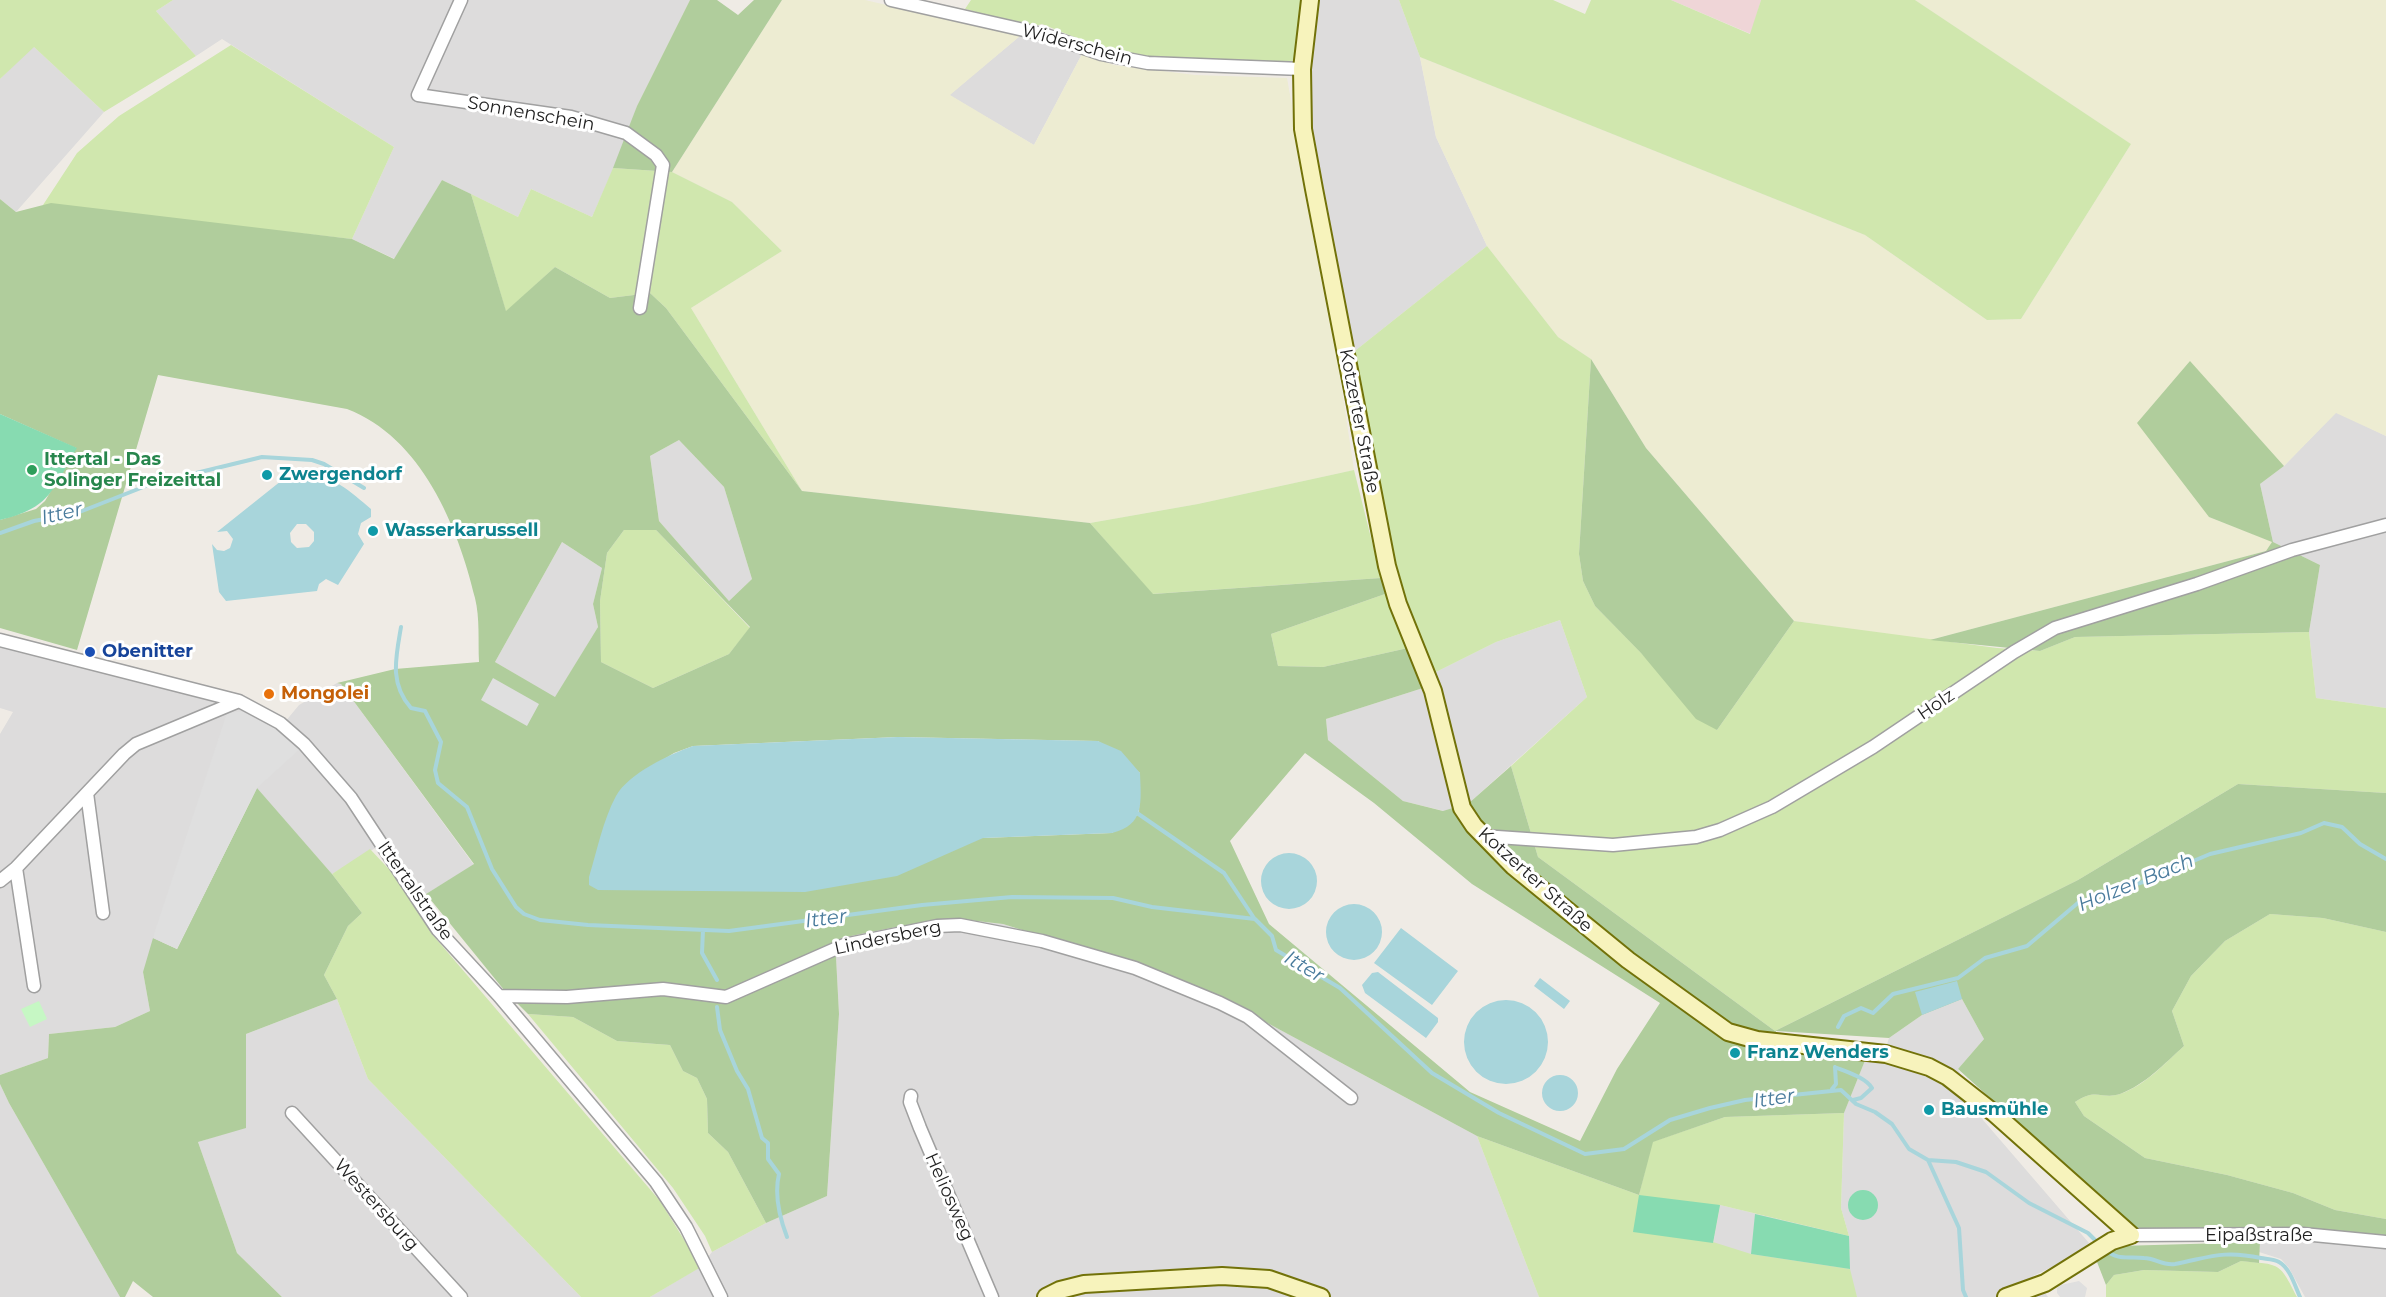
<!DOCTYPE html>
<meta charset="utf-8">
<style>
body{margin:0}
canvas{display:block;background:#efebe5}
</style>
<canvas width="2386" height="1297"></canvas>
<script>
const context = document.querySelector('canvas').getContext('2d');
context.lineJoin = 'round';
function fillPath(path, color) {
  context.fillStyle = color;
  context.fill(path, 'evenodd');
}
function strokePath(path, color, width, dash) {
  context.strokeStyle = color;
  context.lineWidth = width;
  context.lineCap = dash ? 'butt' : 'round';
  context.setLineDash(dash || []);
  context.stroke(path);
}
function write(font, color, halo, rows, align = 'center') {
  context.font = font + ' Montserrat,sans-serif';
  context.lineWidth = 6;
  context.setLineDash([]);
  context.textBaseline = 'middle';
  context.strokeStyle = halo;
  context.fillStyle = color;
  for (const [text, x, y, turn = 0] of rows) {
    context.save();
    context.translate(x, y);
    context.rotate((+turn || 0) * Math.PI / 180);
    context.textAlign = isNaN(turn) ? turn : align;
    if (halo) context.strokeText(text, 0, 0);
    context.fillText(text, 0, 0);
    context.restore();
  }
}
const residential = new Path2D(`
 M 173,0 L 690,0 L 637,106 L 626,140 L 592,217 L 531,189 L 518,217 L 442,180 L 395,259 L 352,239 L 394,147 L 222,39 L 196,56 L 156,11 Z
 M 1318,0 L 1399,0 L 1420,57 L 1436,137 L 1487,246 L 1351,354 L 1311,138 L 1308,65 Z
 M 1020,36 L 1082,54 L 1034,145 L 949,95 Z
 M 33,46 L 104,112 L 16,212 L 0,199 L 0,79 Z
 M 2336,412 L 2386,436 L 2386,708 L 2316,698 L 2309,632 L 2320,565 L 2273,542 L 2260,484 L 2284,466 Z
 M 679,440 L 724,487 L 752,579 L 729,601 L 659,521 L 650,456 Z
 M 562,542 L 602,568 L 593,604 L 598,627 L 555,698 L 495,662 Z
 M 1560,620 L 1587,697 L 1469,803 L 1444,811 L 1403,801 L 1328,740 L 1326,719 L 1423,688 L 1434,673 L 1496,642 Z
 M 0,645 L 240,706 L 280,728 L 299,705 L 337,683 L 341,684 L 474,865 L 426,894 L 387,841 L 332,874 L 257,789 L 143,972 L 150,1011 L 115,1027 L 49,1034 L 48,1058 L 0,1075 L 0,734 L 13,712 L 0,708 Z
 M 959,919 L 1003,924 L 1208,991 L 1477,1136 L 1539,1297 L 650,1297 L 700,1267 L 712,1252 L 766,1223 L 827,1196 L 839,1014 L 836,957 L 841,938 Z
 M 337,999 L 368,1079 L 581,1297 L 282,1297 L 237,1253 L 198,1142 L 246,1127 L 246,1034 Z
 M 1962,999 L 1984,1039 L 1958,1069 L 1983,1120 L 2089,1243 L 2075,1256 L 2033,1276 L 2048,1297 L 1857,1297 L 1854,1289 L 1713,1243 L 1720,1205 L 1849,1236 L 1841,1208 L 1844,1113 L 1866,1058 L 1882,1060 L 1889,1038 L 1922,1015 Z
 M 0,1084 L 9,1103 L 120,1297 L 0,1297 Z
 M 2310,1240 L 2386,1248 L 2386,1297 L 2305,1297 L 2289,1268 L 2281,1259 L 2259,1252 L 2260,1242 Z`);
const commercial = new Path2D(`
 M 1671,0 L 1761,0 L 1751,34 Z`);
const farmland = new Path2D(`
 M 782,0 L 865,0 L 1020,36 L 950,95 L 1034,145 L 1082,54 L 1114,65 L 1195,75 L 1287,78 L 1338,364 L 1354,470 L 1198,504 L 1090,523 L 802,491 L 691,308 L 782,251 L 732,202 L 672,172 Z
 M 1915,0 L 2386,0 L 2386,436 L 2336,413 L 2284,466 L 2190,362 L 2209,517 L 2273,542 L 2266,551 L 1930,640 L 1794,621 L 1646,448 L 1591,359 L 1558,337 L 1487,246 L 1436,137 L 1420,57 L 1865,235 L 1987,320 L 2021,319 L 2131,144 Z`);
const grass = new Path2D(`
 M 0,0 L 173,0 L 156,11 L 196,56 L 104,112 L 34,47 L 0,79 Z
 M 971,0 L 1303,0 L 1299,58 L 1284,64 L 1138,56 L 1091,44 L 1042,24 L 1032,27 L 965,9 Z
 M 1399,0 L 1553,0 L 1585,14 L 1591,0 L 1671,0 L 1750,34 L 1761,0 L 1915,0 L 2131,144 L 2021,319 L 1987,320 L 1865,235 L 1420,57 Z
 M 231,45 L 394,147 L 352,239 L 43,205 L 77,153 L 119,116 Z
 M 613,168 L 672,172 L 732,202 L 782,251 L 691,308 L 802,491 L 666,308 L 650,293 L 610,298 L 555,267 L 506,312 L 471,194 L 518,217 L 531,189 L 592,217 Z
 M 1487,246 L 1558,337 L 1591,359 L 1579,554 L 1583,581 L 1595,606 L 1717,730 L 1794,621 L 1997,648 L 2040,651 L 2075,637 L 2309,632 L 2316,698 L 2386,708 L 2386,793 L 2238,784 L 2078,880 L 1775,1031 L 1538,857 L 1511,766 L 1587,697 L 1560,620 L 1496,642 L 1434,673 L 1410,613 L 1391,545 L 1351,354 Z
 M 1354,470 L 1381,578 L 1152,594 L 1090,523 L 1198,504 Z
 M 624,530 L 656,530 L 750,628 L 729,654 L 653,688 L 601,662 L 600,601 L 607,553 Z
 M 1385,594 L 1408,648 L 1323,667 L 1278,666 L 1271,634 Z
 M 370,849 L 400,881 L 432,934 L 660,1201 L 701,1267 L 650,1297 L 581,1297 L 368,1079 L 337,999 L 324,975 L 348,926 L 362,913 L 332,874 Z
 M 2270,914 L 2323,918 L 2386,932 L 2386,1219 L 2335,1210 L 2293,1193 L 2227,1175 L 2145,1158 L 2084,1116 L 2075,1102 C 2097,1087 2101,1100 2120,1094 C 2146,1085 2164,1064 2184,1046 L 2172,1011 L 2191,976 L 2225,941 Z
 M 528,1014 L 573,1017 L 617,1041 L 670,1045 L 683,1071 L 697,1078 L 707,1099 L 708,1133 L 728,1152 L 766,1223 L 712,1252 L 705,1236 L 673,1188 Z
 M 1844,1113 L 1841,1208 L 1849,1236 L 1720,1205 L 1713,1242 L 1751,1254 L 1850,1269 L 1857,1297 L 1539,1297 L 1477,1136 L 1639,1195 L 1652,1142 L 1725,1117 Z
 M 2241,1261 C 2280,1265 2279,1261 2297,1297 L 2106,1297 L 2106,1285 L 2114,1275 L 2144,1270 L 2218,1272 Z`);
const forest = new Path2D(`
 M 690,0 L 717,0 L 738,15 L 754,0 L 782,0 L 672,172 L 613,168 L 637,106 Z
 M 442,180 L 471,194 L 506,311 L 555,267 L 610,298 L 650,293 L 666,308 L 802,491 L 1090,523 L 1153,594 L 1381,578 L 1385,594 L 1271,634 L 1278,666 L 1323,667 L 1408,648 L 1423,688 L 1326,719 L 1328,740 L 1403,801 L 1443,811 L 1469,803 L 1511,766 L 1538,857 L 1775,1031 L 2078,880 L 2238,784 L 2386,793 L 2386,932 L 2323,918 L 2270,914 L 2225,941 L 2191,976 L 2172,1011 L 2184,1046 C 2164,1064 2146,1084 2120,1094 C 2101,1100 2097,1087 2075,1102 L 2084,1116 L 2145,1158 L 2227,1175 L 2293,1193 L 2335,1210 L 2386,1219 L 2386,1237 L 2136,1230 L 1958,1069 L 1984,1039 L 1962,999 L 1922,1015 L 1889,1038 L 1776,1031 L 1772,1048 L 1866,1058 L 1844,1113 L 1725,1117 L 1653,1142 L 1639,1195 L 1477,1136 L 1208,991 L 1073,946 L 1003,924 L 959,919 L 896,927 L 841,938 L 836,957 L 839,1014 L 827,1196 L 766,1223 L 728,1152 L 708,1133 L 707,1099 L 697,1078 L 683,1071 L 670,1045 L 617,1041 L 573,1017 L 528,1014 L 504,990 L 426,894 L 474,864 L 341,684 L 337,683 L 395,669 L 479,662 C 478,641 480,618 475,598 C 458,526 421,437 347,409 L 158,375 L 77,650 L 0,628 L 0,520 L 36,509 L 45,501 L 76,448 L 0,414 L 0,199 L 16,212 L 51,203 L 352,239 L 394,259 ZM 679,440 L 724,487 L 752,579 L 729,601 L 659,521 L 650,456 ZM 624,530 L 656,530 L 750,627 L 729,654 L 653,688 L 601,662 L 600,601 L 607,553 ZM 562,542 L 602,568 L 593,604 L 598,627 L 555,697 L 495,662 ZM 898,737 L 1098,741 L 1140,773 L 1139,814 L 1112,833 L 983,838 L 632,779 L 674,753 L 693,746 ZM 1305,753 L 1374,803 L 1472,884 L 1660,1003 L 1617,1069 L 1580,1141 L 1470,1092 L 1269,924 L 1230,841 Z
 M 1591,359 L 1646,448 L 1794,621 L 1717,730 L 1696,719 L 1641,653 L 1595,606 L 1583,581 L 1579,554 Z
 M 2190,361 L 2284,466 L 2260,484 L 2273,542 L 2320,565 L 2309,632 L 2075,637 L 2040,651 L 1930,640 L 2266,551 L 2272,542 L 2209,517 L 2137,423 Z
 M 257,788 L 332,874 L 362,913 L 348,926 L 324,975 L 337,999 L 246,1034 L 246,1128 L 198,1142 L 237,1253 L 282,1297 L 153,1297 L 133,1281 L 125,1297 L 120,1297 L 9,1103 L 0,1084 L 0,1075 L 48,1058 L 49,1034 L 115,1027 L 150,1011 L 143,972 L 153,938 L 177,949 Z
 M 2260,1242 L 2259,1263 L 2241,1261 L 2218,1272 L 2144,1270 L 2114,1275 L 2106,1285 L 2097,1262 L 2119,1246 Z`);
const park = new Path2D(`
 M 39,1001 L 47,1019 L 30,1027 L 21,1009 Z`);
const pitch = new Path2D(`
 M 0,414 L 77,448 C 52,490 51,508 0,520 Z
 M1848 1205a15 15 0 1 1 30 0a15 15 0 1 1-30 0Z
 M 1639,1195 L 1720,1205 L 1713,1243 L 1633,1232 Z
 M 1755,1214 L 1849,1236 L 1850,1269 L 1751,1254 Z`);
const parking = new Path2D(`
 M 493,678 L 539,704 L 527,726 L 481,700 Z
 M 248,711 L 277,727 L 300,749 L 257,788 L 177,949 L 153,938 L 156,928 L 227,713 Z
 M 2079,1281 L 2087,1288 L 2085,1297 L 2060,1297 L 2057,1293 L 2057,1288 L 2061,1285 Z`);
const water = new Path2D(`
 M 305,472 C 331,474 351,492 371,509 L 371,517 L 361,523 L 358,534 L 364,544 L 338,585 L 326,579 L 319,584 L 317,591 L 226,601 L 219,592 L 212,544 L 217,550 L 224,551 L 230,548 L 233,539 L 227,531 L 217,532 L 286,477 ZM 297,524 L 306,524 L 314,532 L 314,541 L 309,547 L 297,548 L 291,542 L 290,533 Z
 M 898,737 L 1098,741 L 1121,751 L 1140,773 C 1141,802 1145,825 1112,833 L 983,838 L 897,876 L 805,892 L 598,890 L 589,885 L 589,877 C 597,851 603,820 616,796 C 628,774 670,754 693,746 Z
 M1261 881a28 28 0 1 1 56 0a28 28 0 1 1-56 0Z
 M1326 932a28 28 0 1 1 56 0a28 28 0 1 1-56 0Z
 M 1401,928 L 1458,971 L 1432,1005 L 1374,963 Z
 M 1378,972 L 1438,1018 L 1438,1022 L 1426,1038 L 1365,993 L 1362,985 L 1372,973 Z
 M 1540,978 L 1570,1001 L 1564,1009 L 1534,986 Z
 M 1957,981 L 1962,999 L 1922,1015 L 1915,992 Z
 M1464 1042a42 42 0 1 1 84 0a42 42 0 1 1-84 0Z
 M1542 1093a18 18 0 1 1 36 0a18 18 0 1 1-36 0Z`);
const stream = new Path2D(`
 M 0,533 L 34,521 L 77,513 L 151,484 L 262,457 L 312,460 L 324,464 L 364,488
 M 401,627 C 396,657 389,683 411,708 L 425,711 L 441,742 L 435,770 L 438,783 L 467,807 L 492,869 L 516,907 L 524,914 L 540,920 L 588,925 L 729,931 L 922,905 L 1012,897 L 1113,898 L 1152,907 L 1255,919 L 1272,936 L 1276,950 L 1340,988 L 1432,1073 L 1499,1113 L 1585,1154 L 1624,1149 L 1670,1120 L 1710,1108 L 1745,1100 L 1841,1090 L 1856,1104 L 1875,1112 L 1892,1124 L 1909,1149 L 1928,1160 L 1956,1162 L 1986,1172 L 2029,1203 L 2088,1233 L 2100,1245
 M 1137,813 L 1224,873 L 1254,918
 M 703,930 L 702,953 L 717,980
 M 717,1007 L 720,1030 L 737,1071 L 748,1089 L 762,1138 L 768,1143 L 768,1159 L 779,1174 C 774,1195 779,1216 787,1237
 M 1838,1027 L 1844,1016 L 1861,1008 L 1873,1013 L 1893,994 L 1958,978 L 1985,958 L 2027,946 L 2079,902 L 2146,881 L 2210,854 L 2301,833 L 2324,823 L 2342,827 L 2360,844 L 2386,859
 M 1835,1067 C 1846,1072 1865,1077 1872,1088 L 1861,1098 L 1853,1100
 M 1832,1089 L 1836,1084 L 1835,1067
 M 1928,1160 L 1959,1228 L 1963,1290 L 1966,1297
 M 2106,1250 C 2118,1261 2129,1256 2144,1258 C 2155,1258 2163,1266 2175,1264 C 2211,1257 2223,1250 2261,1258 C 2266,1259 2274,1259 2279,1262 C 2290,1268 2295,1286 2300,1297`);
const street = new Path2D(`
 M 461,0 L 418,95 L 571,117 L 626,133 L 656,155 L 663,165 L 640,308
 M 891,0 L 1046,35 L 1101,54 L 1148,63 L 1302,69
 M 0,640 L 239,701 L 280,723 L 304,744 L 351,798 L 438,930 L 499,996 L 656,1182 L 686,1227 L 721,1297
 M 87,793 L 103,913
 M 1483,836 L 1613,845 L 1696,837 L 1720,830 L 1772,807 L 1873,747 L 2014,652 L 2055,628 L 2197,584 L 2292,550 L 2386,525
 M 16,868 L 34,986
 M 0,881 L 16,868 L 124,754 L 136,744 L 239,701
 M 499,996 L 567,997 L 663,989 L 726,997 L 844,945 L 937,926 L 960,925 L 1042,941 L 1135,968 L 1220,1003 L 1248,1017 L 1351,1098
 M 911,1096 L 910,1102 L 920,1128 L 992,1297
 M 292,1113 L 461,1297
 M 2131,1235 L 2303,1234 L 2386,1242`);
const secondary = new Path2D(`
 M 1310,0 L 1302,69 L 1303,129 L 1314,189 L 1387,566 L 1398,604 L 1433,691 L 1462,808 L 1474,826 L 1513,866 L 1628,960 L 1728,1032 L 1757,1040 L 1886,1054 L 1929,1067 L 1948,1077 L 1994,1113 L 2131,1235
 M 1046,1297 L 1060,1290 L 1084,1284 L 1222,1276 L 1269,1279 L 1321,1297
 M 2006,1297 L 2045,1283 L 2112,1241 L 2131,1235`);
const markers = [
 [32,470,6,"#2e9e5b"],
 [267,475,6,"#0f9aa8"],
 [373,531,6,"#0f9aa8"],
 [90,652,6,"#1a4fb4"],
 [269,694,6,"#e8710a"],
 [1735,1053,6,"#0f9aa8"],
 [1929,1110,6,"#0f9aa8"]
];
const streetNames = [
 ["Widerschein",1077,45,15],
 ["Sonnenschein",531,114,10],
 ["Kotzerter Straße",1359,421,79],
 ["Holz",1936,705,-34],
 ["Kotzerter Straße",1535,880,42],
 ["Ittertalstraße",415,891,55],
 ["Lindersberg",888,938,-12],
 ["Heliosweg",949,1197,66],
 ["Westersburg",376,1205,48],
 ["Eipaßstraße",2259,1236]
];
const leisureNames = [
 ["Ittertal - Das",44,460],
 ["Solinger Freizeittal",44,481]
];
const cultureNames = [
 ["Zwergendorf",279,475],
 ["Wasserkarussell",385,531],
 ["Franz Wenders",1747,1053],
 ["Bausmühle",1941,1110]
];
const transitNames = [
 ["Obenitter",102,652]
];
const foodNames = [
 ["Mongolei",281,694]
];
const waterNames = [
 ["Itter",62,514,-13],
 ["Holzer Bach",2136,883,-22],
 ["Itter",826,919,-7],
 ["Itter",1304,967,31],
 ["Itter",1774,1099,-8]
];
fillPath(residential, '#dddcdc');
fillPath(commercial, '#efd5d7');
fillPath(farmland, '#edecd2');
fillPath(grass, '#d0e7ae');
fillPath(forest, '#b0cd9c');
fillPath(park, '#c6f7c4');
fillPath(pitch, '#87dbb1');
fillPath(parking, '#dfdfdf');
fillPath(water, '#a8d5db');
strokePath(stream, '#a8d5db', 4);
strokePath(street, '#a0a0a0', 15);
strokePath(secondary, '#727209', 20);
strokePath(street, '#fff', 12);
strokePath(secondary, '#f7f3bc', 16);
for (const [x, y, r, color] of markers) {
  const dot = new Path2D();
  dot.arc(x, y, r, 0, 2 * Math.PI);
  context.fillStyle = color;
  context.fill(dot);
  strokePath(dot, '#fff', 2);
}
write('18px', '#1f1f1f', '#fff', streetNames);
write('bold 18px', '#27864d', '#fff', leisureNames, 'left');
write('bold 18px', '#0d838f', '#fff', cultureNames, 'left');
write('bold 18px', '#164399', '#fff', transitNames, 'left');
write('bold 18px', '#c56008', '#fff', foodNames, 'left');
write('italic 20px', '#497b9c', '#fff', waterNames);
</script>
